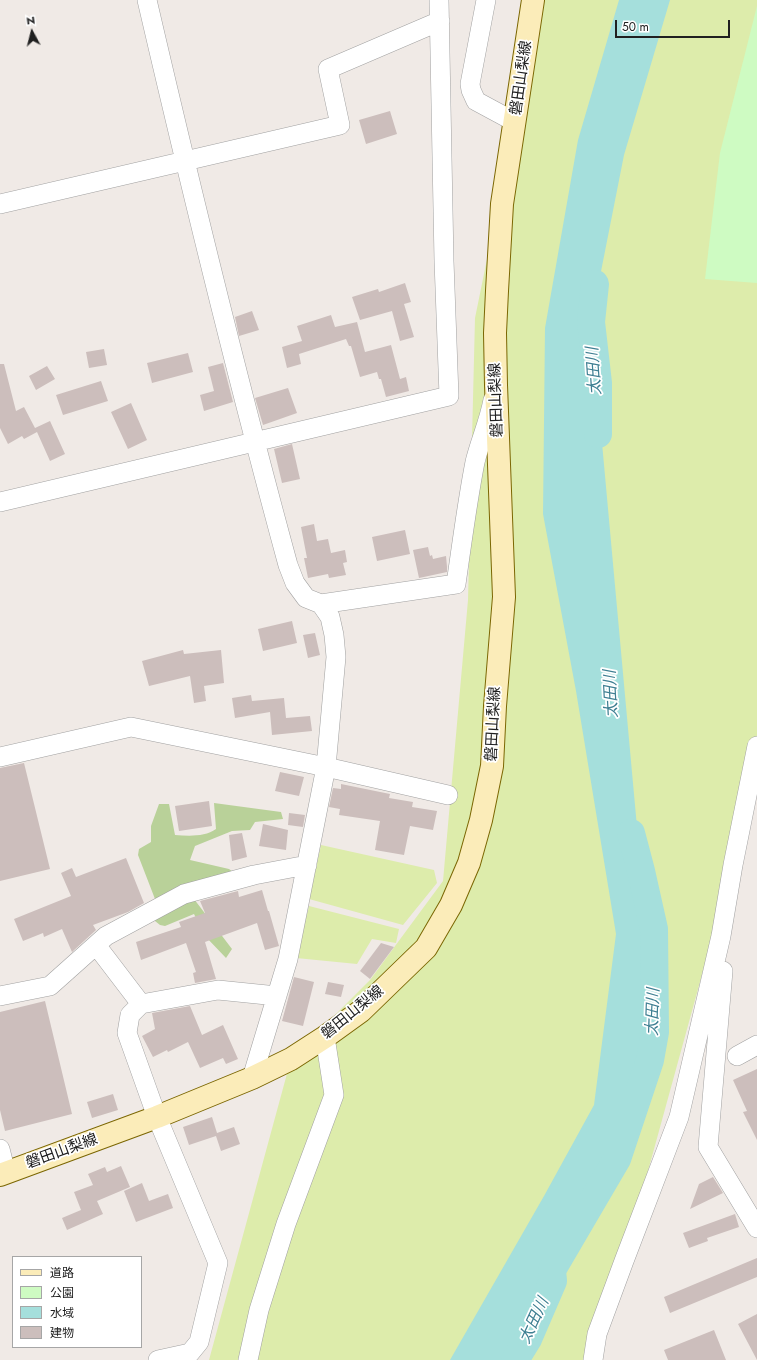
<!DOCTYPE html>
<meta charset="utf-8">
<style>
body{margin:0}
#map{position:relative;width:757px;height:1360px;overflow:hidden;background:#f0eae6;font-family:Jost,"Noto Sans JP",sans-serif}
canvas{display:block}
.legend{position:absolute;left:12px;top:1256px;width:130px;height:92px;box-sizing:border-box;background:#fff;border:1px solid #a6a6a6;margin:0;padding:5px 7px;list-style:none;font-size:12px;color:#202020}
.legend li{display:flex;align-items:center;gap:8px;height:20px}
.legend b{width:20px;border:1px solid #a6a6a6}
.north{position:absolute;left:12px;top:12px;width:40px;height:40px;-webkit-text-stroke:3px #fff;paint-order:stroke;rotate:353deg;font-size:11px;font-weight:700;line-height:16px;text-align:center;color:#202020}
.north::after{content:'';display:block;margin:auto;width:14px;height:18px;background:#202020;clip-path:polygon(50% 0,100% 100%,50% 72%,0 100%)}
.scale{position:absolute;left:615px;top:20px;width:115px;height:18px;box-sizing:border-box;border:2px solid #202020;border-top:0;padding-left:5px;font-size:12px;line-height:14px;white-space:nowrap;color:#202020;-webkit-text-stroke:3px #fff;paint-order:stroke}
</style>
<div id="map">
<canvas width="757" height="1360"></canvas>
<ul class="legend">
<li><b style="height:5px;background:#fbecb9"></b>道路</li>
<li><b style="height:11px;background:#cefbc2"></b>公園</li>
<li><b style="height:11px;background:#a5dfdc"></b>水域</li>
<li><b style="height:11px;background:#ccbebc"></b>建物</li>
</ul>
<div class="north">N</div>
<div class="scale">50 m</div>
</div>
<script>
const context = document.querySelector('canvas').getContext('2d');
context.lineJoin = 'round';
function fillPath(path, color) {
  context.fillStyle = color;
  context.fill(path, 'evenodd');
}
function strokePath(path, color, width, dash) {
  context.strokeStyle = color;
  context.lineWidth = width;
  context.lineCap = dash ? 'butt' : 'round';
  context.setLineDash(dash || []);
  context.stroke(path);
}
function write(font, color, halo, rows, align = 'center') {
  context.font = font + ' Jost,"Noto Sans JP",sans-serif';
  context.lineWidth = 3.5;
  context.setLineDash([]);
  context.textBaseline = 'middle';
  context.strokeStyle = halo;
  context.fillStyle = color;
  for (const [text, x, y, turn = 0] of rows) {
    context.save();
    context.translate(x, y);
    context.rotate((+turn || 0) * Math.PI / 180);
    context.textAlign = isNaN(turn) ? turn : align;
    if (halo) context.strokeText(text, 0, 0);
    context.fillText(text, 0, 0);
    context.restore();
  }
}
const grass = new Path2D(`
 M 543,0 L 757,0 L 757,743 L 736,851 L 596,1360 L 209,1360 L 291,1059 L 370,980 L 443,881 L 468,600 L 475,318 L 515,122 Z
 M 321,845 L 434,870 L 437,883 L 403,925 L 309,899 Z
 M 309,906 L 399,929 L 396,943 L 372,939 L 357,964 L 296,958 Z`);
const forest = new Path2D(`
 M 214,803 L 281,812 L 283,819 L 255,822 L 250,830 L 232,831 L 195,846 L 190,860 L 229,869 L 247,882 L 194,899 L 232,949 L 226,958 L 205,936 L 194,914 L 165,926 L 160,925 L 155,921 L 155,899 L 138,855 L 139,849 L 151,842 L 151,826 L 159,804 L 169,804 L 175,835 C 189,836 205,837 216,829 Z`);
const park = new Path2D(`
 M 757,6 L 757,283 L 705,279 L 720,153 Z`);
const water = new Path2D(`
 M 619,0 L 670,0 L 624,155 L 591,322 L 641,871 L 655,978 L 650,1060 L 617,1159 L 552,1270 L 553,1281 L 528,1339 L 515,1360 L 450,1360 L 544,1196 L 594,1105 L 616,934 L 576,691 L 543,514 L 545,328 L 578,140 Z`);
const river = new Path2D(`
 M 595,284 L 591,322 L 598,383 L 598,434
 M 515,1360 L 528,1339 L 553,1281 L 552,1270 L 617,1159 L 650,1060 L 655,1032 L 654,929 L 641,871 L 631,833`);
const building = new Path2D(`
 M 390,111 L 397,134 L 366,144 L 359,120 Z
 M 405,283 L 411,302 L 404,304 L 414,337 L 400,341 L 392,311 L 360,320 L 352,297 L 378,289 L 379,292 Z
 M 252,311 L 259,330 L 239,336 L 235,317 Z
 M 331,315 L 335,327 L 357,322 L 365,352 L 391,345 L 400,379 L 406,377 L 409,391 L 386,397 L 381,379 L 379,379 L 377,372 L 360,377 L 351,346 L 349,346 L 346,339 L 299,354 L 301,364 L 287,368 L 282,347 L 302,341 L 297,326 Z
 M 104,349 L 107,365 L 89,368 L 86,352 Z
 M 188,353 L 193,372 L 152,383 L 147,363 Z
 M 223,363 L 233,402 L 204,411 L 200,395 L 214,391 L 208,367 Z
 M 0,364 L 4,364 L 16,411 L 24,407 L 35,428 L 50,421 L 65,454 L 50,461 L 37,432 L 24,439 L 22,436 L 8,444 L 0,428 Z
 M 47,366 L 55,379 L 36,390 L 29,376 Z
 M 101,381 L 108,401 L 63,415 L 56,395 Z
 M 288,388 L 297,413 L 263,425 L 255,398 Z
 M 131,403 L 147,440 L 128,449 L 111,412 Z
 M 292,444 L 300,479 L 282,483 L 274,449 Z
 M 314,524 L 317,541 L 328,539 L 331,553 L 345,550 L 347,562 L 343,563 L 346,575 L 329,578 L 328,574 L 308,578 L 304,558 L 307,558 L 301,527 Z
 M 405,530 L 410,554 L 377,561 L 372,537 Z
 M 428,547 L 430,556 L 432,555 L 433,559 L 446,556 L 447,567 L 447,572 L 419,578 L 413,550 Z
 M 292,621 L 297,643 L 263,651 L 258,629 Z
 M 315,633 L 320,655 L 308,658 L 303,635 Z
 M 183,650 L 184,654 L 221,650 L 224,683 L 204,686 L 206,701 L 194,703 L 190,676 L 149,686 L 142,661 Z
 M 251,695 L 252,701 L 284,698 L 286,718 L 310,716 L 312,731 L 272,735 L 270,712 L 235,718 L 232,698 Z
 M 24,763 L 50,869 L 0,881 L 0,768 Z
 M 280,772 L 304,777 L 299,796 L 275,791 Z
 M 341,784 L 390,794 L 389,798 L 413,802 L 412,807 L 437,811 L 433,830 L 410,826 L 404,855 L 375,850 L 380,821 L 339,815 L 340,809 L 329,807 L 333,788 L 341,789 Z
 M 209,801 L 212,826 L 179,831 L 175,806 Z
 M 289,813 L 305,815 L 303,827 L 288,825 Z
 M 263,824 L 288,830 L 286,850 L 259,846 Z
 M 242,833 L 247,857 L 232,861 L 229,835 Z
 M 126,858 L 144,903 L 128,912 L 93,925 L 96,930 L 72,952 L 62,929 L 44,937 L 43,933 L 23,941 L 14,919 L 71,896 L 61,873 L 72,868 L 76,877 Z
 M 262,890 L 268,911 L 269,911 L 279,946 L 265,950 L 257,923 L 205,942 L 216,979 L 195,983 L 193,973 L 196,972 L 186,943 L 141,960 L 136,942 L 181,927 L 179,922 L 205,913 L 200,901 L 238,891 L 239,897 Z
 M 381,943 L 394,947 L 370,979 L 360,971 Z
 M 294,977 L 314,982 L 303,1026 L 282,1021 Z
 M 328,982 L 344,985 L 341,997 L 325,994 Z
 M 45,1001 L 72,1114 L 5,1131 L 0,1110 L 0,1012 Z
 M 190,1006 L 202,1035 L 223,1025 L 238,1059 L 226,1064 L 223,1058 L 200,1068 L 188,1042 L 168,1052 L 167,1050 L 153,1057 L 142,1036 L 155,1029 L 152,1013 Z
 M 757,1069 L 757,1140 L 743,1112 L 747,1111 L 733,1080 Z
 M 113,1094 L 118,1110 L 92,1118 L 87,1102 Z
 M 212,1117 L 217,1133 L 234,1127 L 240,1144 L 221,1151 L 216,1136 L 189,1145 L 183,1127 Z
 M 121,1166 L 130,1187 L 97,1201 L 103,1214 L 67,1230 L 62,1218 L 81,1210 L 74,1192 L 93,1185 L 88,1174 L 105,1167 L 107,1172 Z
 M 713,1177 L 723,1193 L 690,1209 L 699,1184 Z
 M 142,1183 L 149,1201 L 168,1194 L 173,1208 L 136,1222 L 124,1191 Z
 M 735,1214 L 739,1227 L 707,1238 L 708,1241 L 689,1248 L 683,1233 Z
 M 757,1258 L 757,1277 L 670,1313 L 664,1297 Z
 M 757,1314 L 757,1360 L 738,1324 Z
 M 714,1330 L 726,1360 L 668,1360 L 664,1350 Z`);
const minor = new Path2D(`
 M 147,0 C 191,189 237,378 288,565 L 295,583 L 306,598 L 321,604 L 456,584 C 462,543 467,503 475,462 C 480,441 489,422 493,400
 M 486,0 L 470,84 L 471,90 L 476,101 L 515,122
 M 0,204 L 340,125 L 328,69 L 440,21
 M 0,502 L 449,396 L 444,261 L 439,0
 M 0,757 L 131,727 L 326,767 L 448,795
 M 96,945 L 141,1004
 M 723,971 L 708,1147 L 757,1228
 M 0,996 L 50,986 L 106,936 L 184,894 L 254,875 L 307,865
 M 737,1056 L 757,1045
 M 252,1078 L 288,959 L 326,767 L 336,657 L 334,635 L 330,617 L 321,604
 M 0,1149 L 6,1173
 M 158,1360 L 190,1353 L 199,1342 L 218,1263 L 157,1117 L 127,1033 L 130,1015 L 141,1004 L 218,990 L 277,996
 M 248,1360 L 259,1310 L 286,1224 L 334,1095 L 325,1037
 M 593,1360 L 597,1334 L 624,1261 L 679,1117 L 721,936 L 733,865 L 757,746`);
const secondary = new Path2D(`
 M 0,1175 L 157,1117 L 252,1078 L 291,1059 L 325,1037 L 361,1011 L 394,979 L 426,948 L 451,905 L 469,863 L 481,820 L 492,766 L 495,706 L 504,597 L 496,385 L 495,333 L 497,291 L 502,204 L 533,0`);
const streetNames = [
 ["磐田山梨線",522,78,-82],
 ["磐田山梨線",497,400,-92],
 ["磐田山梨線",494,724,-87],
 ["磐田山梨線",353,1013,-39],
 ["磐田山梨線",62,1152,-20]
];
const waterNames = [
 ["太田川",595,371,-94],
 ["太田川",612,694,-93],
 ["太田川",654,1012,-88],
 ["太田川",535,1321,-65]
];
fillPath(grass, '#ddecab');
fillPath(forest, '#b9d199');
fillPath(park, '#cefbc2');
fillPath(water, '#a5dfdc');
strokePath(river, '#a5dfdc', 28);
fillPath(building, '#ccbebc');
strokePath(minor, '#a1a1a1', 20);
strokePath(secondary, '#7b6602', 24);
strokePath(minor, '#fff', 19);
strokePath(secondary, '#fbecb9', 22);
write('15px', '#202020', '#fff', streetNames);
write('italic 16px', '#3e7f92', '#fff', waterNames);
</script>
